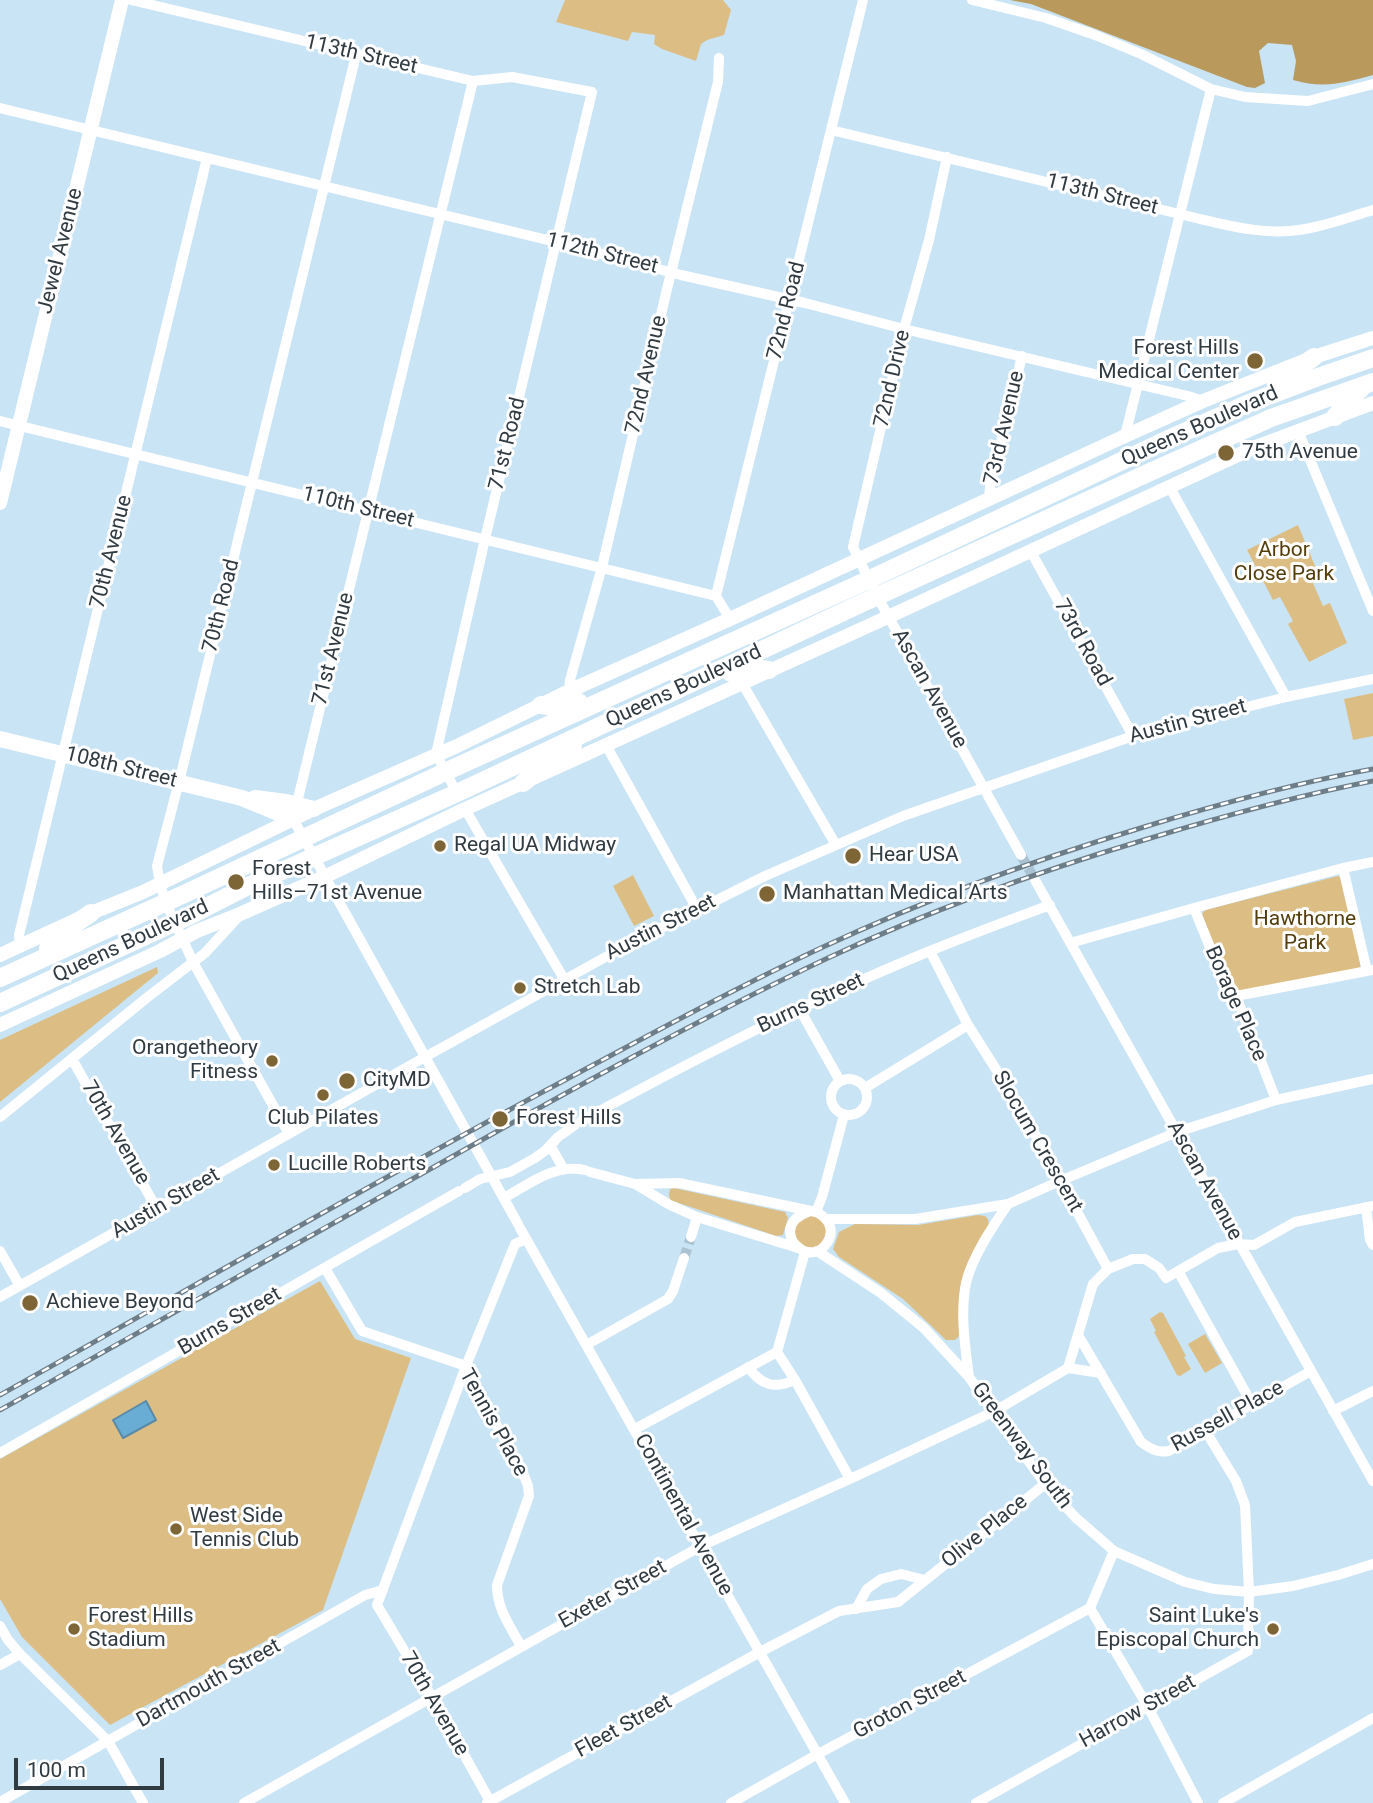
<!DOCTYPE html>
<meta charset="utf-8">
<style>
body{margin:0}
#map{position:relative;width:1373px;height:1803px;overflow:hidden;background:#c9e4f5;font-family:Roboto,sans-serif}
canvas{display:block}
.scale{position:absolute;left:14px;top:1758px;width:150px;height:32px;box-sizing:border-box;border:4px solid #303a41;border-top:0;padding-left:9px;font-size:21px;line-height:24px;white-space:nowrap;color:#303a41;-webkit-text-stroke:5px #fff;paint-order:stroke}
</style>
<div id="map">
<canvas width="1373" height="1803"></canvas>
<div class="scale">100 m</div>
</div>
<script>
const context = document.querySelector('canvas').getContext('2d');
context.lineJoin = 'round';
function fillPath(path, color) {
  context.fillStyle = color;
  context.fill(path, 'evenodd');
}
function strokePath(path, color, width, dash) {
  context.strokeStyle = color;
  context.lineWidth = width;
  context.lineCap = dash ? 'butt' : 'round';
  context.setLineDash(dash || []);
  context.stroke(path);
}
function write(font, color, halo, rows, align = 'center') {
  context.font = font + ' Roboto,sans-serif';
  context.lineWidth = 6;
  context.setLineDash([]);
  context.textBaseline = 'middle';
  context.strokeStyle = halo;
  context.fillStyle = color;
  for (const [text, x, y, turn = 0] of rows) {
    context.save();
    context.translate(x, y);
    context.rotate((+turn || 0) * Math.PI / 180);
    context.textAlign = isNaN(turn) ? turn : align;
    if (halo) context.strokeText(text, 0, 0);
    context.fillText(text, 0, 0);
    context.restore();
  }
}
const green = new Path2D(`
 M 565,0 L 723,0 L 731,10 L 724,35 L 707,40 L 701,44 L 696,61 L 662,49 L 654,44 L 655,35 L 632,32 L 628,41 L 556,22 Z
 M 1298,525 L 1320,578 L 1312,581 L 1323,606 L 1330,603 L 1347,643 L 1309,662 L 1288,624 L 1293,621 L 1280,597 L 1273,600 L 1247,550 Z
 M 1373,693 L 1373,736 L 1353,740 L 1344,699 Z
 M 633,875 L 654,916 L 634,926 L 613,886 Z
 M 1338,876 L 1341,878 L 1361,966 L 1359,968 L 1237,992 L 1214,947 L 1202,914 L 1205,910 Z
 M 157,967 L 158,973 L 0,1102 L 0,1040 Z
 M 674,1188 L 785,1212 L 788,1218 L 783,1235 L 776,1236 L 670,1200 L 669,1195 L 670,1189 Z
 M 978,1215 L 985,1216 L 988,1219 L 989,1227 L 977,1244 L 960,1335 L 955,1340 L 946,1340 L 903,1299 L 839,1257 L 833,1249 L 839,1232 L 855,1224 L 918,1225 Z
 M795 1232a16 16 0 1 1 32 0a16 16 0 1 1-32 0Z
 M 320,1281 L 355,1339 L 411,1358 L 323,1610 L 110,1725 L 22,1637 L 0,1599 L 0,1459 Z
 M 1160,1312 L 1163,1313 L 1186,1356 L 1184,1357 L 1191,1369 L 1180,1376 L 1177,1375 L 1154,1332 L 1156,1331 L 1150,1319 Z
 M 1205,1334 L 1222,1363 L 1205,1373 L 1188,1344 Z`);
const forest = new Path2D(`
 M 1010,0 L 1373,0 L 1373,75 C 1343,83 1324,89 1293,80 L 1296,61 L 1292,45 L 1268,43 L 1259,51 L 1265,83 L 1255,88 L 1247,87 L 1031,4 Z`);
const water = new Path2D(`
 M 146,1401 L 156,1420 L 123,1438 L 113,1420 Z`);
const minorTunnel = new Path2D(`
 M 1021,855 L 1035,880
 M 684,1258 L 691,1237`);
const minor = new Path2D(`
 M 131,0 L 473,81 L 512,77 L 592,92 L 485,539 L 436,754 L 457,793
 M 972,0 L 1046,18 L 1095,35 L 1141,54 L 1211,89 L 1245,97 L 1308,101 L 1373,84
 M 473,81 L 293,819 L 518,1224
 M 0,108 L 556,242 L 681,275 L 805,303 L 904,329 L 1188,396 L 1203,401
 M 831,130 L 1196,218 C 1230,226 1264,235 1299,230 C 1324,227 1349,217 1373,210
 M 947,157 L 929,240 L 904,329 L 853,547 L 877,596 L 1021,855
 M 0,421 L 716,596
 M 1298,431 L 1373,611
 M 1125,436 L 1211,89
 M 1169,486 L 1286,697
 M 989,500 L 990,487 L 1022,356
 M 1030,550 L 1133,736
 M 730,619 L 716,596 L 863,0
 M 742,683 L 836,845
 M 569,691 L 570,680 L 602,567 L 667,289 L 718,82 L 719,58
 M 606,745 L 697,909
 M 465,809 L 564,979
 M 1343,868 L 1367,971
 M 1035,880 L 1373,1481
 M 1194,908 L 1214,957 L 1236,996 L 1276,1100
 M 1070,943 L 1194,908 L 1343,868 L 1373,862
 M 20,946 L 19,935 L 207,158
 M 930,951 L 968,1025 L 1023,1112 L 1108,1269
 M 1236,996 L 1373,970
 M 799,1008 L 840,1081
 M 72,1059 L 157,1209
 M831 1097a18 18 0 1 1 36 0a18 18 0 1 1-36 0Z
 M 865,1088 L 968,1025
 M 0,1117 L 149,996 L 205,953 L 239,916
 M 581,1121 C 695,1059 810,1000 930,951 C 969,935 1010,920 1050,905
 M 289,1134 L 193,962 L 166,903 L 160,884 L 157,866 L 182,770 L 356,55
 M 550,1145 L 563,1168
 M 590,1172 L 635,1184 L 679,1183 L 816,1212 C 849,1227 819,1268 797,1246 C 793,1243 790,1237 790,1231 C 791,1220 799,1215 808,1212
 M 635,1184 L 670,1205 L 697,1217 L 798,1248
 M 465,1188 L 480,1179 L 510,1172 L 535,1158 L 546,1150 L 558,1137 L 575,1125
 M 504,1198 C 529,1184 555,1163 585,1170
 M 1366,1207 L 1370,1240 L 1373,1245
 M 816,1212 L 822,1197 L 844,1115
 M 826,1219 L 915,1219 L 1008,1204 L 1060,1181 L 1177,1132 L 1276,1100 L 1373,1079
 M 520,1228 L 845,1803
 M 691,1237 L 697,1217
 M 0,1251 L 20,1286
 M 817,1251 L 881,1293 L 924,1328 L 969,1377 L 1045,1484 L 1075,1517 L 1114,1551 L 1185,1582 L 1214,1589 L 1249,1592 L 1293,1586 L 1338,1575 L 1373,1564
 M 325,1268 L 362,1331 L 466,1366 L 472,1382 L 522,1470 L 528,1486 L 529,1496 L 497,1585 C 497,1609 510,1626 521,1646
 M 1178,1271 L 1252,1404
 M 0,1297 L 425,1057 L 629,944 L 765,876 L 903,816 L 1133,736 L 1286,697 L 1373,679
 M 1078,1335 L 1141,1442 C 1151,1449 1157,1453 1169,1451 L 1311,1371
 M 588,1344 L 668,1299 L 673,1291 L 684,1258
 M 777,1352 L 795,1380 L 850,1479
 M 777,1352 L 805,1252
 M 748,1367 C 762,1386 774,1389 795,1380
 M 1068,1368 L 1093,1284 L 1108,1269 L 1133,1259 L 1145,1259 L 1159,1268 L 1166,1278 L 1218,1248 L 1238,1244 L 1254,1245 L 1295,1222 L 1373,1206
 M 969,1377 C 965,1346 960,1313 966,1283 C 972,1257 993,1226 1008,1204
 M 1333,1411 L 1373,1391
 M 635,1429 L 777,1352
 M 0,1453 L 459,1191
 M 1090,1608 L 1148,1707 L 1198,1803
 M 1090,1608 L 1114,1551
 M 856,1609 L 867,1589 L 881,1579 L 901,1574 L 925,1580
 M 0,1626 L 8,1640 L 20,1654 L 108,1741 L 143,1803
 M 0,1665 L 20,1654
 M 0,1802 L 365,1595 L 383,1590
 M 244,1803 L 701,1546 L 850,1479 L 995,1411 L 1068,1368 L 1101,1373
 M 487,1803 L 760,1652 L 839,1611 L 898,1602 L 1045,1484
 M 491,1803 L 432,1697 L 377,1605 L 466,1366 L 515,1244 L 526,1239
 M 731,1803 L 818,1754 L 1090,1608
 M 976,1803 L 1248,1651 L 1249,1592 L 1245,1505 L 1236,1481 L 1205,1430
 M 1223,1803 L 1373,1718`);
const tertiary = new Path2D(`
 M 0,503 L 122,0
 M 0,955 L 91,913 L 143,892 L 314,809 L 457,746 L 569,691 L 730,619 L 1125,436 L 1203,401 L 1314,357 L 1373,338
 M 0,1025 L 160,951 L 197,931 L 240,914 L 324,877 L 465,809 L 888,617 L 1195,475 L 1253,448 L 1373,403`);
const secondary = new Path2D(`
 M 0,739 L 242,798 L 293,819
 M 255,798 L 286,802 L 314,809`);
const primary = new Path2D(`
 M 1278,385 L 1297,373 L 1301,366 L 1314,357
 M 1335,417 L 1348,400 L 1361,389
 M 731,673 C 745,669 755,667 769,670
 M 541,705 L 562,708 L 579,702
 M 523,783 L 535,773 L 551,766 L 557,758 L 573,745
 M 48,948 L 65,936 L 69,928 L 91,913
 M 0,978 L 182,895 L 445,772 L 868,580 L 1173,437 L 1247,404 L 1318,377 L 1373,358
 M 0,1003 L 191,915 L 246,887 L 457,793 L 860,604 L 1159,468 L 1271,418 L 1373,382`);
const rail = new Path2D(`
 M 0,1395 C 184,1292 366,1186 552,1087 C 642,1039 731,990 823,947 C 926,899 1035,860 1144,827 C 1219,804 1296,783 1373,769
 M 0,1410 C 144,1329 288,1248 432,1168 C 563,1094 694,1021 830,957 C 931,910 1037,872 1144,840 C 1220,817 1295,796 1373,781`);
const markers = [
 [1255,361,9,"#7d6535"],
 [1226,453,9,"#7d6535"],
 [440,846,7,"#7d6535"],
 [853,856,9,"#7d6535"],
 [236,882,9,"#7d6535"],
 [767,894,9,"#7d6535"],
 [520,988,7,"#7d6535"],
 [272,1061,7,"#7d6535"],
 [347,1081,9,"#7d6535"],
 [323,1095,7,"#7d6535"],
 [500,1119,9,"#7d6535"],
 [274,1165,7,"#7d6535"],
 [30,1303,9,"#7d6535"],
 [176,1529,7,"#7d6535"],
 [74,1629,7,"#7d6535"],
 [1273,1629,7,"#7d6535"]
];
const streetNames = [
 ["113th Street",361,55,13],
 ["113th Street",1102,195,14],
 ["Jewel Avenue",61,251,-76],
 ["112th Street",602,254,14],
 ["72nd Road",787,311,-76],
 ["72nd Avenue",647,375,-77],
 ["72nd Drive",893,379,-77],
 ["Queens Boulevard",1200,427,-24],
 ["73rd Avenue",1005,428,-77],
 ["71st Road",508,444,-76],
 ["110th Street",358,508,14],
 ["70th Avenue",112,552,-76],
 ["70th Road",222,606,-76],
 ["73rd Road",1082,643,61],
 ["71st Avenue",334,649,-76],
 ["Queens Boulevard",684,687,-25],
 ["Ascan Avenue",929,689,61],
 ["Austin Street",1188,722,-15],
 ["108th Street",121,768,14],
 ["Austin Street",661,928,-27],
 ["Queens Boulevard",131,942,-25],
 ["Burns Street",811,1004,-25],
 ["Borage Place",1235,1004,66],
 ["70th Avenue",115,1133,60],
 ["Slocum Crescent",1037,1142,60],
 ["Ascan Avenue",1204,1181,61],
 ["Austin Street",166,1204,-30],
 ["Burns Street",230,1322,-30],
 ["Russell Place",1228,1417,-29],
 ["Tennis Place",493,1423,61],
 ["Greenway South",1021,1446,53],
 ["Continental Avenue",683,1515,61],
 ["Olive Place",985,1532,-39],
 ["Exeter Street",613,1595,-29],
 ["Dartmouth Street",209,1684,-29],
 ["70th Avenue",434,1704,60],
 ["Groton Street",910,1705,-28],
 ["Harrow Street",1138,1712,-29],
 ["Fleet Street",624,1727,-29]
];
const poiNames = [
 ["Forest Hills",1239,349,"right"],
 ["Medical Center",1239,373,"right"],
 ["75th Avenue",1242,453],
 ["Regal UA Midway",454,846],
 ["Hear USA",869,856],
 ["Forest",252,870],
 ["Hills–71st Avenue",252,894],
 ["Manhattan Medical Arts",783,894],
 ["Stretch Lab",534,988],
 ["Orangetheory",258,1049,"right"],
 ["Fitness",258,1073,"right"],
 ["CityMD",363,1081],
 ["Club Pilates",323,1119,"center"],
 ["Forest Hills",516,1119],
 ["Lucille Roberts",288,1165],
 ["Achieve Beyond",46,1303],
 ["West Side",190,1517],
 ["Tennis Club",190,1541],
 ["Forest Hills",88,1617],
 ["Stadium",88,1641],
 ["Saint Luke's",1259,1617,"right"],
 ["Episcopal Church",1259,1641,"right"]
];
const parkNames = [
 ["Arbor",1284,551],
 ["Close Park",1284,575],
 ["Hawthorne",1305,920],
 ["Park",1305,944]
];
fillPath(green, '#dcbe84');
fillPath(forest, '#b99a5c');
fillPath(water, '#6aadd4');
strokePath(water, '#598aa8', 2);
strokePath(minorTunnel, '#aac2d1', 10, [10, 5]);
strokePath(minor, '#fff', 10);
strokePath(tertiary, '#fff', 14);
strokePath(secondary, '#fff', 16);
strokePath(primary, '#fff', 18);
strokePath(rail, '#6e7e89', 5);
strokePath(rail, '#fff', 2.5, [8]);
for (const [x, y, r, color] of markers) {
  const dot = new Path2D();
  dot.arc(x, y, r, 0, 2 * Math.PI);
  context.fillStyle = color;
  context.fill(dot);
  strokePath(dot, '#fff', 2.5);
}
write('21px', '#303a41', '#fff', streetNames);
write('21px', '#303a41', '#fff', poiNames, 'left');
write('21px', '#533d0a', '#fff', parkNames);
</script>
